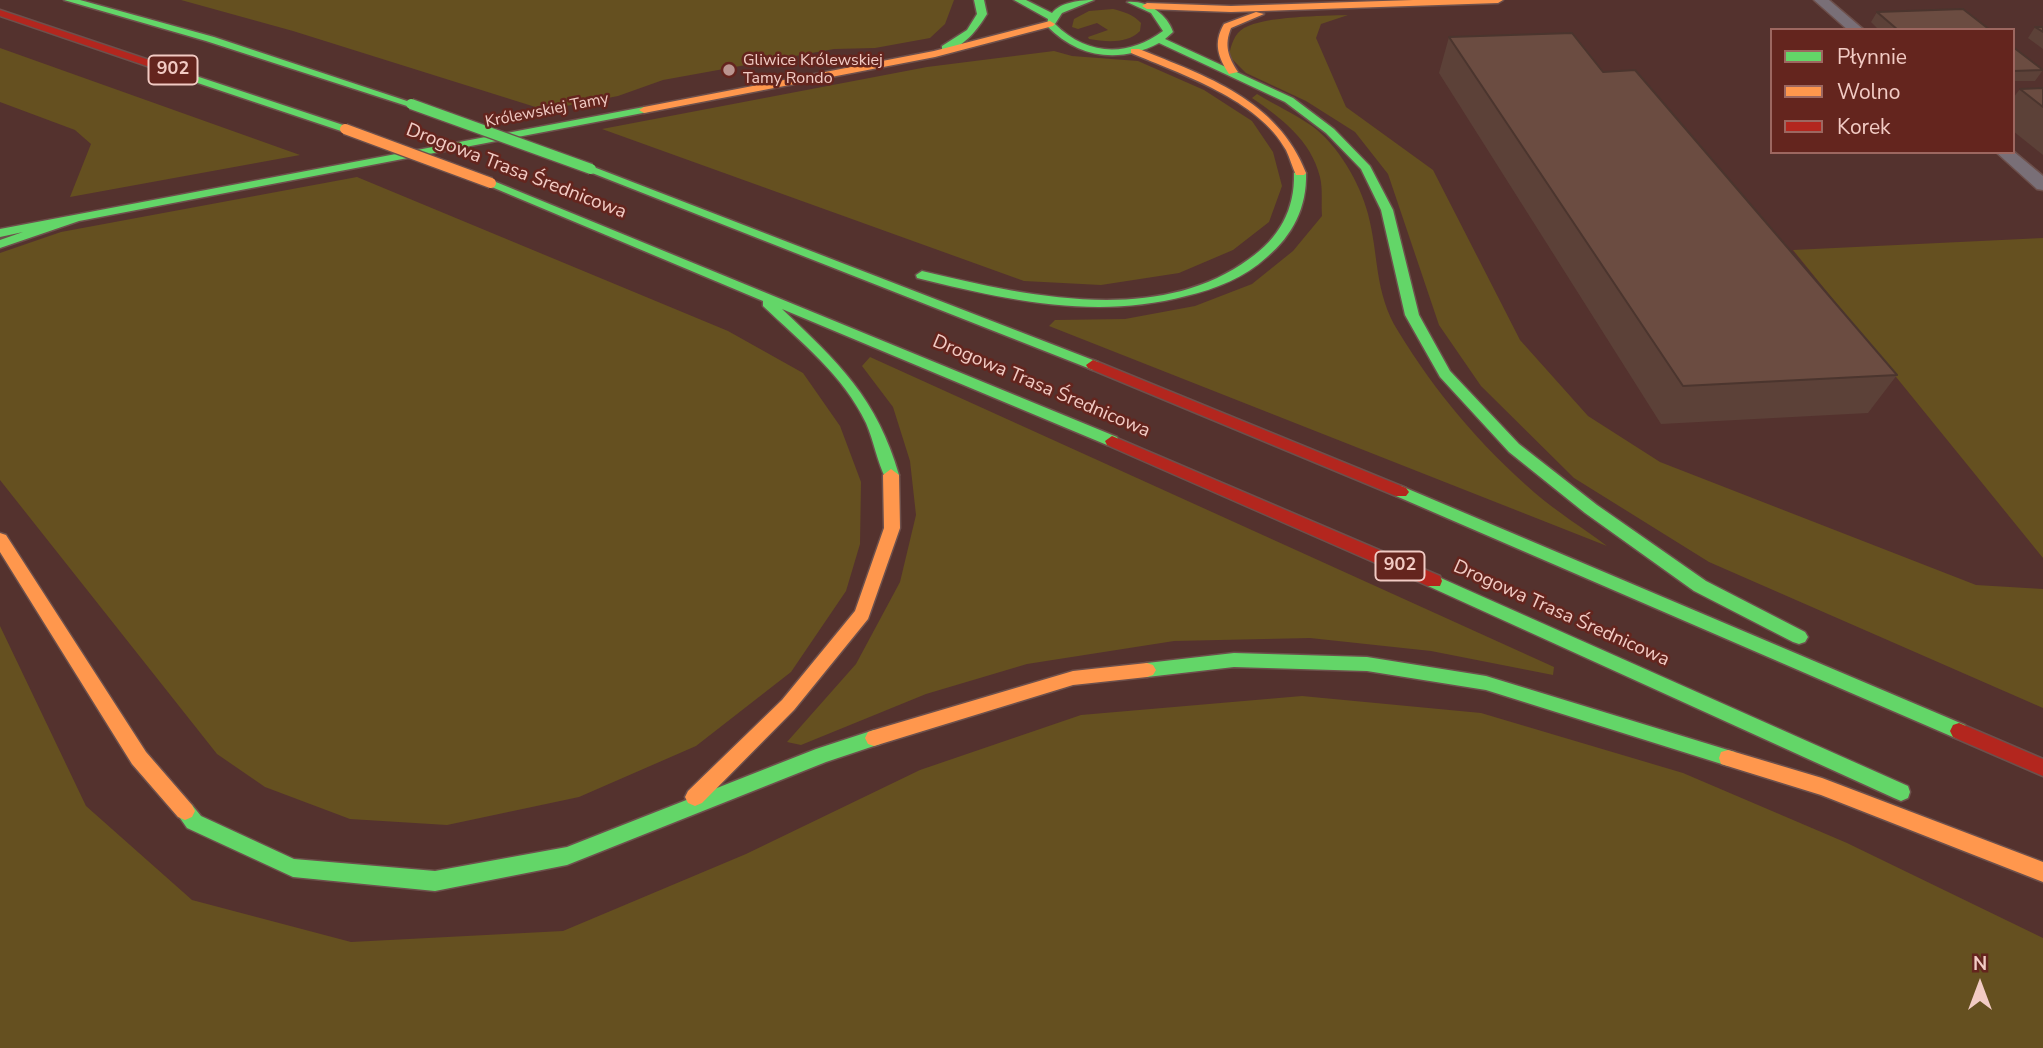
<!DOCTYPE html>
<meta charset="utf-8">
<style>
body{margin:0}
#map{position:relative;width:2043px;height:1048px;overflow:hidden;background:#54322e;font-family:"Nunito Sans",sans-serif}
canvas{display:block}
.legend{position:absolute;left:1770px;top:28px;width:245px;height:126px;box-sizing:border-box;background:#64251e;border:2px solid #9d6760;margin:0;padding:9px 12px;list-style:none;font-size:21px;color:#f2cbc4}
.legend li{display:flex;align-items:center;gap:14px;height:35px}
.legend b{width:35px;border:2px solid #9d6760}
.north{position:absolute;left:1945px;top:950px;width:70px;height:70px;-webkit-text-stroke:5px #64251e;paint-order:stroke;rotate:0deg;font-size:19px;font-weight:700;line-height:28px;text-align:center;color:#f2cbc4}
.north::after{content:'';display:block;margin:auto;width:24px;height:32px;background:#f2cbc4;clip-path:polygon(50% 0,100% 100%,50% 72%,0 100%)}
</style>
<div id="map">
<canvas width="2043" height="1048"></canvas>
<ul class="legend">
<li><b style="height:9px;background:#63d668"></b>Płynnie</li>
<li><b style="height:9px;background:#ff974d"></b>Wolno</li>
<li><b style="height:9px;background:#b3261e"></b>Korek</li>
</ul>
<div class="north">N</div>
</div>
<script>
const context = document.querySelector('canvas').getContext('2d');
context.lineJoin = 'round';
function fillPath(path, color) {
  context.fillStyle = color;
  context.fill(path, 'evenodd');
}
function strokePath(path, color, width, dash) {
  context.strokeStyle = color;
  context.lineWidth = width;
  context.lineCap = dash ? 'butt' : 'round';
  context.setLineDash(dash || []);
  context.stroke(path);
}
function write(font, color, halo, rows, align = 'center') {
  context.font = font + ' "Nunito Sans",sans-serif';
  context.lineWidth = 5;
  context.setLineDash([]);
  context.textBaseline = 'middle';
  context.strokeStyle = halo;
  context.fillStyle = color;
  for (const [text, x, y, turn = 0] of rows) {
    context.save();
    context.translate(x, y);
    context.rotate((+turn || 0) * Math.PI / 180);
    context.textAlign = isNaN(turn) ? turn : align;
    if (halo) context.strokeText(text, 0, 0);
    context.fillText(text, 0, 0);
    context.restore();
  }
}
const green = new Path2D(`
 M 181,0 L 954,0 L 945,24 L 930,38 L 875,48 L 834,49 L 663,80 L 618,96 L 545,110 L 293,31 Z
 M 1113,9 C 1124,12 1133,14 1141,23 L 1140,31 C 1127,44 1106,42 1089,39 L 1088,37 L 1108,30 L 1097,23 L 1078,29 L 1072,27 L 1074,19 L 1089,11 Z
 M 1348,15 L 1321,24 L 1316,38 L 1346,107 L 1433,170 L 1520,340 L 1588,416 L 1660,462 L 1976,585 L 2043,589 L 2043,708 L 1709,562 L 1574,478 L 1481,386 L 1439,325 L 1388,174 L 1355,132 L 1306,101 L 1246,73 L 1229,56 C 1231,45 1234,34 1244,28 C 1265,16 1323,16 1348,15 Z
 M 0,48 L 300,155 L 70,197 L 91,144 L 75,130 L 0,102 Z
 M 1054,51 L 1072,56 L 1138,61 L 1204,90 L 1252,121 L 1273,152 L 1282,186 L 1269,222 L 1233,250 L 1179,273 L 1101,285 L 1024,281 L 602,129 L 927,67 Z
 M 1257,94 C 1275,105 1295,114 1312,126 C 1338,145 1360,183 1368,214 C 1379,255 1374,292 1398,331 C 1435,392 1481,446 1535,493 C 1557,512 1583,528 1607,546 L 1049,326 L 1055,320 L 1125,319 L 1195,306 L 1252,284 L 1293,251 L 1322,216 C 1321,204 1323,189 1320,177 C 1311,140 1281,118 1252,98 Z
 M 357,177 L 728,331 L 803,373 L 840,426 L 861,482 L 860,544 L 846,591 L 791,672 L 696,746 L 579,797 L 447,825 L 350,819 L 265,787 L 217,754 L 0,480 L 0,253 L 61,232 Z
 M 2043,238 L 2043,558 L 1793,250 Z
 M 870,357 L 1554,667 L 1553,675 L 1431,651 L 1310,638 L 1174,641 L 1027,664 L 926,694 L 801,745 L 787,742 L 856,664 L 900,582 L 916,515 L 910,461 L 893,407 L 862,366 Z
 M 0,626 L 86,806 L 192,900 L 351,942 L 563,931 L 746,854 L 920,770 L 1081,715 L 1302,696 L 1481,713 L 1683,773 L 1847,843 L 2043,938 L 2043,1048 L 0,1048 Z`);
const lane = new Path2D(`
 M 1814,0 L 1829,0 L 1864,30 L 1848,30 Z
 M 2013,151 L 2043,176 L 2043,190 L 2037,189 L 1996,152 Z`);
const fast = new Path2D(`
 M 64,0 L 80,0 L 214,37 L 416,104 L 407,106 L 206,41 Z
 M 974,0 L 984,0 L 987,14 C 978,29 962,51 942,50 L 942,46 L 967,30 L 977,14 Z
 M 1014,0 L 1026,0 L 1052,13 C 1061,2 1080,0 1094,0 L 1062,13 L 1055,24 C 1086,55 1127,58 1163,31 L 1151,13 L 1127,2 C 1147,0 1167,14 1173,32 L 1165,39 L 1293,98 L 1334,129 L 1370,166 L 1393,210 L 1419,315 L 1450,371 L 1519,444 L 1597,505 L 1706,581 L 1805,632 L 1808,637 L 1805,642 L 1799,644 L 1793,642 L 1694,591 L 1585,513 L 1509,452 L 1440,377 L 1405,315 L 1381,210 L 1361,169 L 1326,133 L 1285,102 L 1159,43 C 1119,64 1078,58 1047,26 L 1048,19 Z
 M 154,62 L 349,127 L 351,129 L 341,131 L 150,67 L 149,65 Z
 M 644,107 L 649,110 L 648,112 L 79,221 L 0,248 L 0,240 L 23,232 L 0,237 L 0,229 Z
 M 591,166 L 1098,362 L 1100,365 L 1093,370 L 1088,368 L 587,171 L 587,167 Z
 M 1300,170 L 1306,173 C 1307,207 1293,235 1267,257 C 1244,278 1216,289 1186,296 C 1096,320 1006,300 917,278 L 916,275 L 922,271 C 1023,295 1157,327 1249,259 C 1279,238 1295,210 1294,173 Z
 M 491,180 L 1117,437 L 1119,441 L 1112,446 L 1107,445 L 782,309 C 838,362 877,398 899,475 L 896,479 L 886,479 C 877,462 874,441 866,423 C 844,376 800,341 763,306 L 763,301 L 487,185 L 487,181 Z
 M 1401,486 L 1965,725 L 1968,731 L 1965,737 L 1959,739 L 1953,737 L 1396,496 L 1393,492 L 1396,488 Z
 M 1434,575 L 1908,786 L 1910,792 L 1908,798 L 1901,801 L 1894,798 L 1428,586 L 1426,581 L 1428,576 Z
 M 1234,653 L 1367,657 L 1486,676 L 1728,750 L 1735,752 L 1737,758 L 1735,764 L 1728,766 L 1486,690 L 1367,671 L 1234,667 L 1147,677 L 1141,675 L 1138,670 L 1141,665 L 1147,663 Z
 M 874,730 L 880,732 L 883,738 L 880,744 L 826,762 L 567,865 L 435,891 L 293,877 L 187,828 L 175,811 L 178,805 L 185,802 L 192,805 L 201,816 L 294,859 L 435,871 L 567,847 L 816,749 Z`);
const slow = new Path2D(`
 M 1413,0 L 1503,0 L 1498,3 L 1231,12 L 1147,9 L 1142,6 L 1147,3 L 1231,6 Z
 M 1256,12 L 1264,14 L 1231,28 C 1224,45 1228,57 1238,72 L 1229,74 C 1218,57 1213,43 1224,24 Z
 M 1050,21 L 1055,24 L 1053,26 L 935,57 L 644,113 L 639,110 L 644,107 L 934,51 Z
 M 1131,49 L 1139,49 C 1206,76 1278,100 1306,173 L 1304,175 L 1296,175 C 1292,167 1290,158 1286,150 C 1259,100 1181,74 1131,53 Z
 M 891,469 L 899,475 L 900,528 L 868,619 L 794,710 L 702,803 L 695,806 L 688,803 L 685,797 L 688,791 L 782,700 L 855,611 L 884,528 L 883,475 Z
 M 0,533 L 6,535 L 146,752 L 192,805 L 195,811 L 192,817 L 185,820 L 178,817 L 132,764 L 0,552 Z
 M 1147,663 L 1153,665 L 1156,670 L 1153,675 L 1147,677 L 1073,685 L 874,746 L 868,744 L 865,738 L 868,732 L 874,730 L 1073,671 Z
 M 1728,750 L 1822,778 L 2043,862 L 2043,882 L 1821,795 L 1721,764 L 1719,758 L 1721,752 Z`);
const jam = new Path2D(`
 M 0,10 L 158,63 L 159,65 L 150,67 L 0,16 Z
 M 1093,360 L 1406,488 L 1409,492 L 1406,496 L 1396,496 L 1088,368 L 1086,365 Z
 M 1112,436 L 1440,576 L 1442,581 L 1440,586 L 1428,586 L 1107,445 L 1105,441 Z
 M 1959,723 L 2043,759 L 2043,776 L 1953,737 L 1950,731 L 1953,725 Z`);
const fastBridge = new Path2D(`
 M 411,104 L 591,169`);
const slowBridge = new Path2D(`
 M 345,129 L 491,183`);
const wall = new Path2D(`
 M 1877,12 L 1990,30 L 1879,30 L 1871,22 Z
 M 2035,27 L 2043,27 L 2043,49 L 2028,38 Z
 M 1449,37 L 1603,72 L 1897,375 L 1868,413 L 1661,424 L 1439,73 Z
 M 2013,47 L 2043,70 L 2035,81 L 2013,81 Z
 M 2043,88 L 2043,155 L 2013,131 L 2013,98 L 2020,89 Z`);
const building = new Path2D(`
 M 1963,9 L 1990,30 L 1898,30 L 1877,12 Z
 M 2035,27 L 2043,27 L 2043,32 Z
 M 1572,33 L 1603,72 L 1635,70 L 1897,375 L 1683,386 L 1449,37 Z
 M 2013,47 L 2043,70 L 2013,71 Z
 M 2043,88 L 2043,107 L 2020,89 Z`);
const markers = [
 [729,70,7,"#bb9590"]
];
const farPoinames = [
 ["Gliwice Królewskiej",743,61],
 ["Tamy Rondo",743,79]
];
const farStreetnames = [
 ["Królewskiej Tamy",547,111,-11]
];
const shields = [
 [173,70,49],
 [1400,566,49]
];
const shieldNames = [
 ["902",173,70],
 ["902",1400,566]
];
const streetNames = [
 ["Drogowa Trasa Średnicowa",516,172,21],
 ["Drogowa Trasa Średnicowa",1041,387,23],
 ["Drogowa Trasa Średnicowa",1561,614,24]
];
fillPath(green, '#655020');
strokePath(lane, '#6d504c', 3);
strokePath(fast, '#6d504c', 3);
strokePath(slow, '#6d504c', 3);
strokePath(jam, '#6d504c', 3);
fillPath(lane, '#796f77');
fillPath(fast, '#63d668');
fillPath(slow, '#ff974d');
fillPath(jam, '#b3261e');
strokePath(fastBridge, '#6d504c', 13, []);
strokePath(slowBridge, '#6d504c', 13, []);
strokePath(fastBridge, '#63d668', 10);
strokePath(slowBridge, '#ff974d', 10);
fillPath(wall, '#5c4138');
fillPath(building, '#6b4c41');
strokePath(building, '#4b352e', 2);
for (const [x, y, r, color] of markers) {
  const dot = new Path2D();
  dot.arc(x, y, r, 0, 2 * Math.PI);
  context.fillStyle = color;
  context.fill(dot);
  strokePath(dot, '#64251e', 2.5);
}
write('16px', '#f2cbc4', '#64251e', farPoinames, 'left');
write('16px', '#f2cbc4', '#64251e', farStreetnames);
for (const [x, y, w] of shields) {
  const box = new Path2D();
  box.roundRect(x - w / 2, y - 14.5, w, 29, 5);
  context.fillStyle = '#64251e';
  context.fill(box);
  strokePath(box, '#f2cbc4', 2);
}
write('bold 18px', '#f2cbc4', null, shieldNames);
write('19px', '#f2cbc4', '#64251e', streetNames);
</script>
